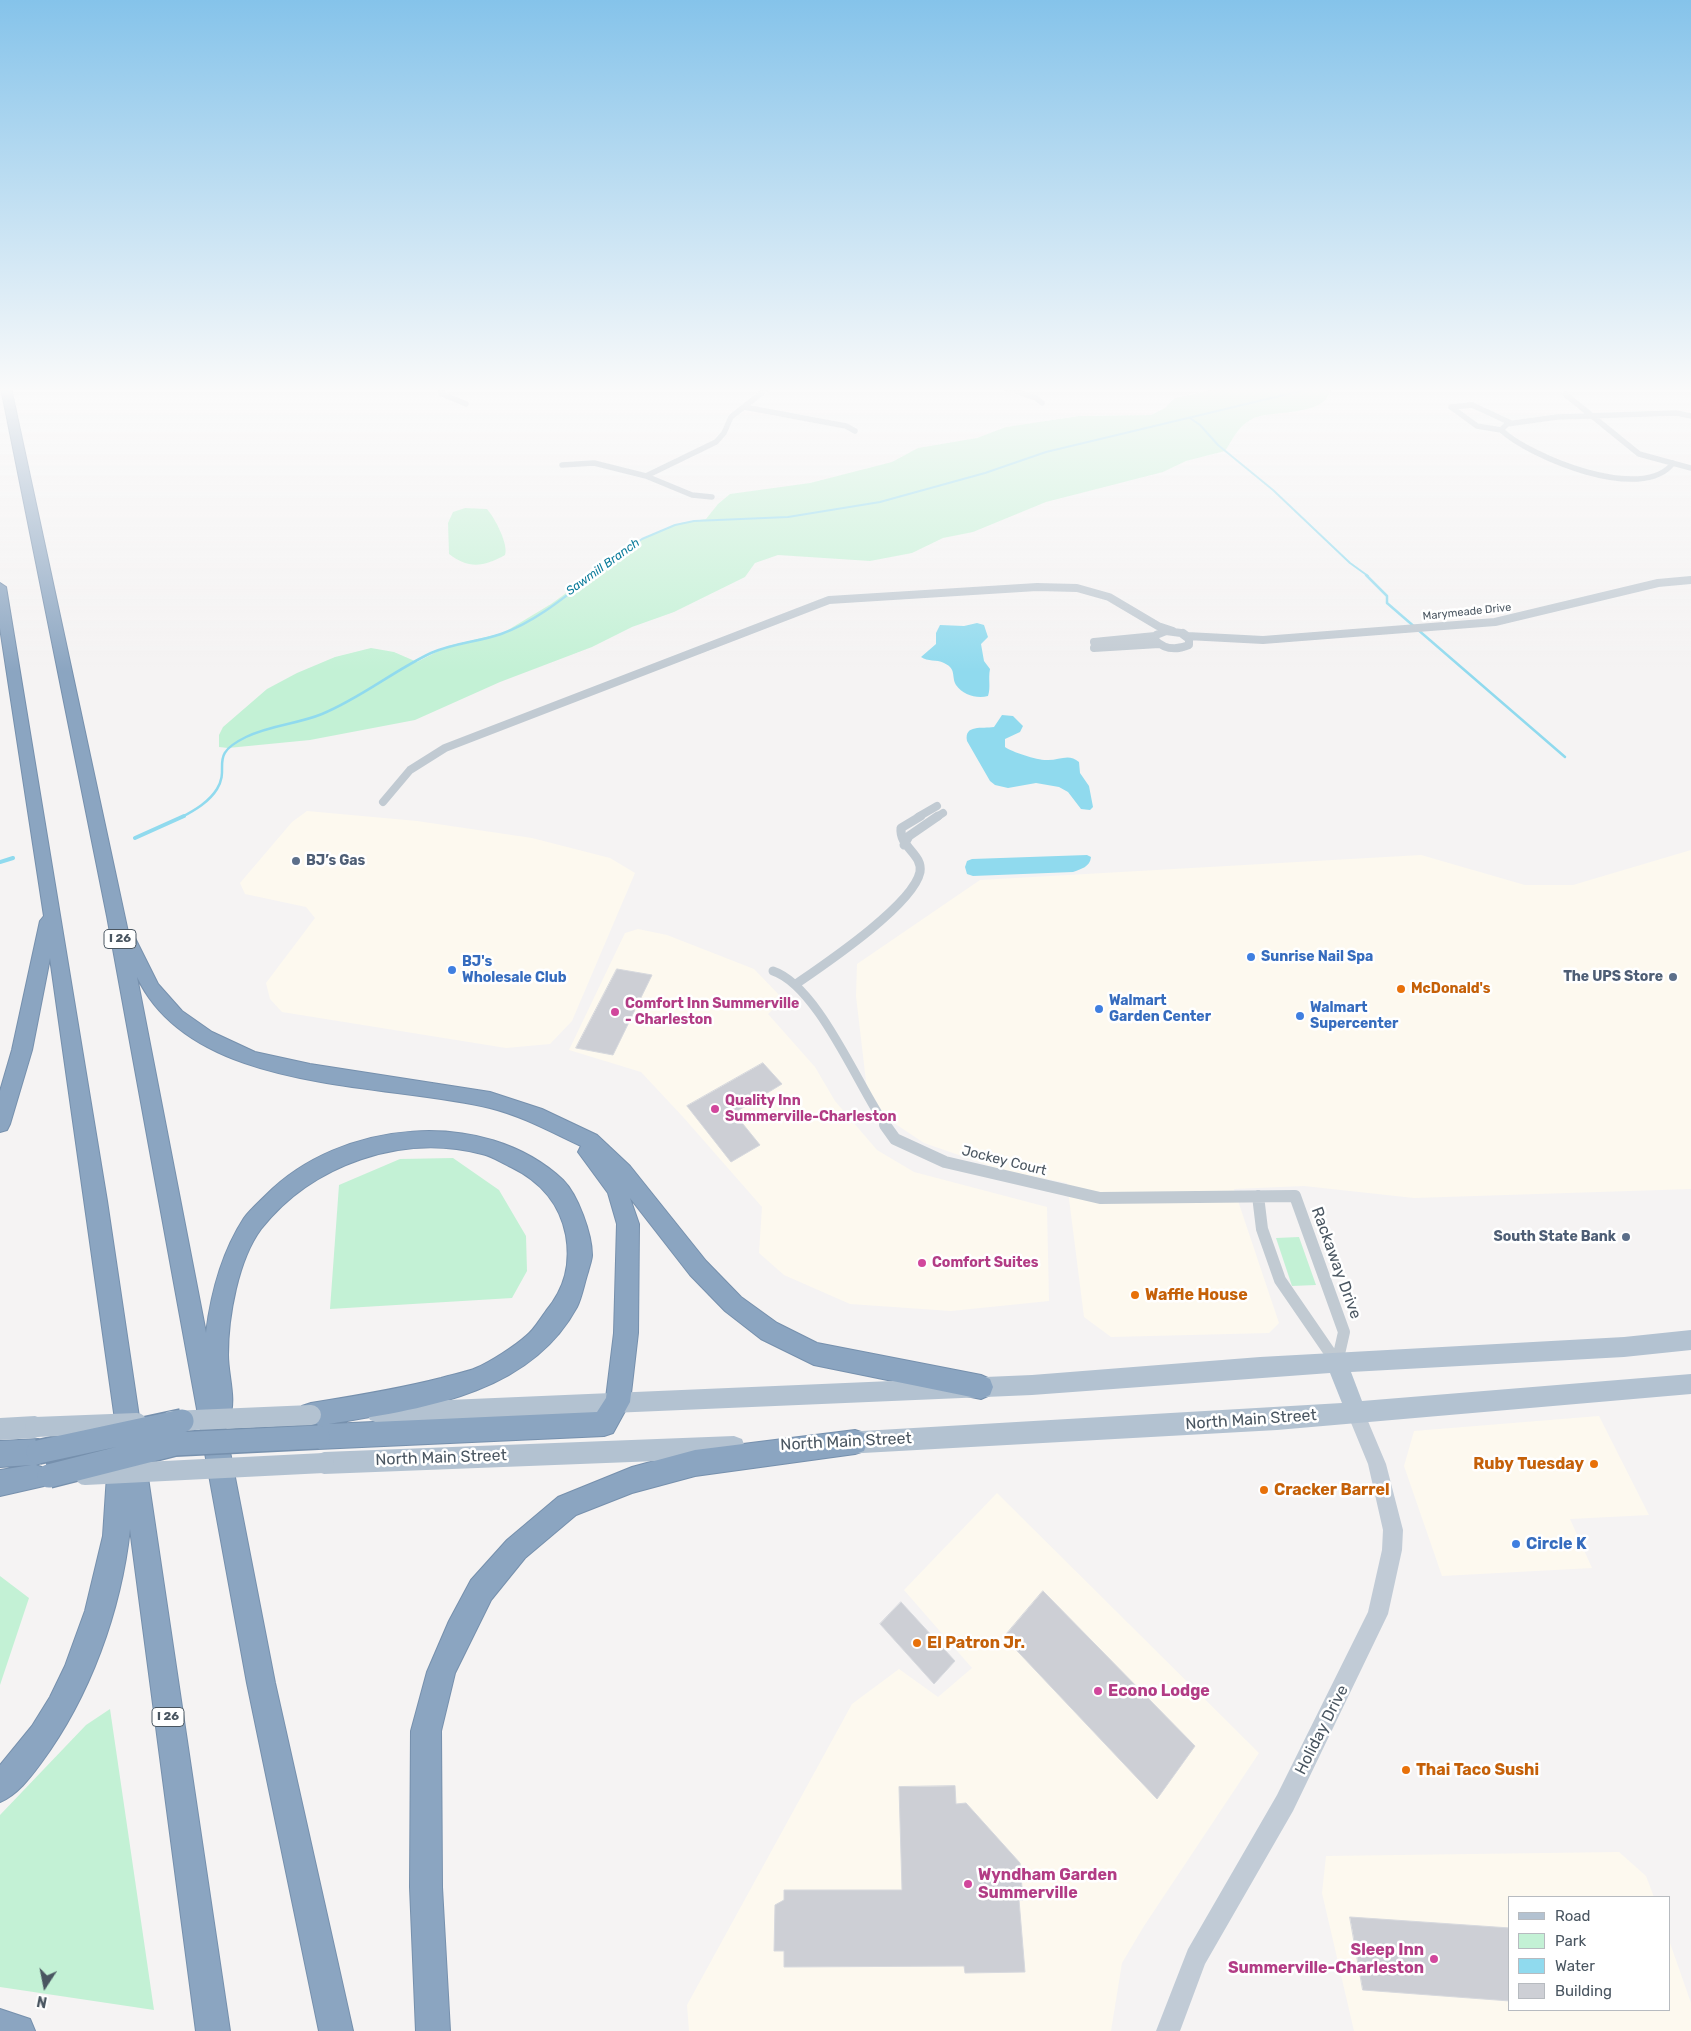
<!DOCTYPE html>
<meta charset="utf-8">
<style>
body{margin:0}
#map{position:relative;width:1691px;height:2031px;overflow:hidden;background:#f5f3f3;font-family:Rubik,sans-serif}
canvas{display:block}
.legend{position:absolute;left:1508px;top:1896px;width:162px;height:115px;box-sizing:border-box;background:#fff;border:1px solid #b7bbc0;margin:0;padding:6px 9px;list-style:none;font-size:15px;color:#4a5661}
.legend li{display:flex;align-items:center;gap:10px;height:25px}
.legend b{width:25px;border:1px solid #b7bbc0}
.north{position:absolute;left:20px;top:1961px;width:50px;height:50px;-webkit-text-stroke:4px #fff;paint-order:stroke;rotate:191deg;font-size:14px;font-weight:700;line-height:20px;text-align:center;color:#4a5661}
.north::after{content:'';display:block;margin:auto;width:18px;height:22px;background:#4a5661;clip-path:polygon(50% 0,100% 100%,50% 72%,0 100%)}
</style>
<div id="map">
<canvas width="1691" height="2031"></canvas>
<ul class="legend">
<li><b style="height:6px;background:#b3c2d1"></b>Road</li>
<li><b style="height:14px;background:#c3f1d5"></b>Park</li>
<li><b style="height:14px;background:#90daee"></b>Water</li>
<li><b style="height:14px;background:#cdcfd5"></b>Building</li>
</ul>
<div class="north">N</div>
</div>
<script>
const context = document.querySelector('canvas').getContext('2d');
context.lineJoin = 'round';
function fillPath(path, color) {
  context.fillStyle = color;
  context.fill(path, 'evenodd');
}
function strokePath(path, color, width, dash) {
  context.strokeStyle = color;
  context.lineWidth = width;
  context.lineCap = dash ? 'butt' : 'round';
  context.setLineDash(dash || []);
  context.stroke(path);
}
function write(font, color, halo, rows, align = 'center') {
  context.font = font + ' Rubik,sans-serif';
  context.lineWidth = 5;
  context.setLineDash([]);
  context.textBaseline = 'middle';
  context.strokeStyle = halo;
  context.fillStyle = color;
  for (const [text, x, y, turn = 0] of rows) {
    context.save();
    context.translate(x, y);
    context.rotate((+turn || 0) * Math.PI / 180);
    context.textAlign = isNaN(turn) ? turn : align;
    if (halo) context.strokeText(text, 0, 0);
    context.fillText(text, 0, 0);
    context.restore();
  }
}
const commercial = new Path2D(`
 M 307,811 L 417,821 L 532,838 L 610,858 L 635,873 L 572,1021 L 550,1044 L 506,1048 L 282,1012 L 270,999 L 266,983 L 315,918 L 306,907 L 245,894 L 240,883 L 292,822 Z
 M 1691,850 L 1691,1189 L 1414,1198 L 1304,1186 L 1234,1189 L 1279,1323 L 1269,1333 L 1111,1337 L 1084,1317 L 1067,1183 L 1002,1170 L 924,1143 L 888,1119 L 867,1090 L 856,996 L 857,964 L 980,880 L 1421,855 L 1525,885 L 1573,885 Z
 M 638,929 L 667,935 L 754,969 L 783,999 L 768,1014 L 815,1067 L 835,1101 L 877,1150 L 914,1172 L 1047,1207 L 1049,1301 L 951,1311 L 850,1304 L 784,1275 L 759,1253 L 762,1207 L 684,1118 L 641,1072 L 569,1050 L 625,933 Z
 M 1599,1416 L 1649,1515 L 1570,1519 L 1592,1568 L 1442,1576 L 1404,1466 L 1414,1431 Z
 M 997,1493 L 1259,1753 L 1144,1926 L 1122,1963 L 1111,2031 L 689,2031 L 687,2005 L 852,1704 L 899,1669 L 938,1697 L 972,1668 L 904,1590 Z
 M 1619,1852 L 1646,1876 L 1654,1897 L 1510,1897 L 1510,2010 L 1670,2010 L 1670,1943 L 1691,2003 L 1691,2031 L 1354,2031 L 1322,1893 L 1326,1856 Z`);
const green = new Path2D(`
 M 1221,388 L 1331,389 C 1325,418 1272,409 1252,419 C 1238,426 1233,439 1225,451 L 1186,461 L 1163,472 L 1046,502 L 973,532 L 943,538 L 912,553 L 870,561 L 778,555 L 755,563 L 745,577 L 674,612 L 632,627 L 592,647 L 500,682 L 415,720 L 310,740 L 228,748 L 219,747 L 219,735 L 223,727 L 267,689 L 297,673 L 335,657 L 371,648 L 394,652 L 417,662 L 448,646 L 503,633 L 551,604 L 641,539 L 681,523 L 706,519 L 718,504 L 730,494 L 810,483 L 892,462 L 918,448 L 977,438 L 1006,427 L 1079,416 L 1151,415 L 1165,408 L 1175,398 Z
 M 465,508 L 487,509 C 495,518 509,545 505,555 C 484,567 468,569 449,554 L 448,523 L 453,512 Z
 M 453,1158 L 499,1190 L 526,1236 L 527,1271 L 512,1298 L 330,1309 L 339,1185 L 400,1159 Z
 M 1299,1237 L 1316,1285 L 1292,1286 L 1276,1238 Z
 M 0,1576 L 29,1598 L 0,1685 Z
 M 110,1709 L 154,2010 L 0,1987 L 0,1815 L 86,1725 Z`);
const water = new Path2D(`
 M 977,623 L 984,625 L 988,637 L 981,644 L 984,661 L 990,669 C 988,679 991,687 988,696 C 977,699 963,695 956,685 C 951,676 957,669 944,663 C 936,659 928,662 921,657 L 936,644 L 936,633 L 940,625 L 964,626 Z
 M 1002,715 L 1013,716 L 1023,726 L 1020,732 L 1005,739 L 1005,747 C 1012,752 1039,761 1048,760 C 1060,760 1069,753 1079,762 L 1080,773 L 1089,786 L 1093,807 L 1090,810 L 1081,809 L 1068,792 L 1059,787 L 1036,783 L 1008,788 L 995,785 L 990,781 L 967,741 C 964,724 982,729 994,727 Z
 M 1087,855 L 1091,857 C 1090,867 1081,869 1073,872 L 973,876 L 967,874 L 965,867 L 967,861 L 972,859 Z`);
const streamFar2 = new Path2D(`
 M 1190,418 L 1200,425 L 1218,445 L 1273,490 L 1350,563 L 1368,576
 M 591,576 L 642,539 L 675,525 L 694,521 L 788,517 L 880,502 L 985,473 L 1046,452 L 1313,388`);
const streamFar1 = new Path2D(`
 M 1366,575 L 1387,596 L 1387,603 L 1565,757
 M 182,817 C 195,810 209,802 217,789 C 231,766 207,756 246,737 C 270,725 298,724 322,714 C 361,698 393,671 431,653 C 454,643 478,642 501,634 C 535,622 565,597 593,575`);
const stream = new Path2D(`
 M 135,838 L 184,816
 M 0,862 L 13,858`);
const building = new Path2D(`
 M 617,969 L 652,975 L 613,1055 L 576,1048 Z
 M 763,1063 L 782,1084 L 734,1113 L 760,1145 L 731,1162 L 687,1106 Z
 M 1043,1591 L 1195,1746 L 1157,1799 L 1004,1637 Z
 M 901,1602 L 955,1661 L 934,1684 L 880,1624 Z
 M 955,1786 L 956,1804 L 966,1803 L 1020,1863 L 1023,1900 L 1019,1900 L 1025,1972 L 965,1973 L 964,1966 L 784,1967 L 784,1951 L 774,1951 L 775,1905 L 784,1900 L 784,1890 L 902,1890 L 899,1787 Z
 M 1350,1917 L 1510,1928 L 1510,2001 L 1363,1990 Z`);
const minorFar3 = new Path2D(`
 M 443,388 L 440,393 L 466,404
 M 1005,388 L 1036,398 L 1042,403
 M 1565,394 L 1639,454 L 1691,468
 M 744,407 L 846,426 L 855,431
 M 1501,430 L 1477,426 L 1451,407 L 1472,405 L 1511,423
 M 1673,463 C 1643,504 1530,457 1501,430 L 1507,424 L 1557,417 L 1676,413 L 1691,416
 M 562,465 L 594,463 L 646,476 L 716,442 L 724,433 L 731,417 L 768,388
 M 646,476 L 692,495 L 712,497`);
const minorFar2 = new Path2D(`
 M 1166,631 L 1181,633 L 1189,639 L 1189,645 C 1177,650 1165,650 1155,640 L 1156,635 Z
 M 1183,633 L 1187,636 L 1263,640 L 1495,622 L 1658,583 L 1691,580
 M 1094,642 L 1155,636
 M 1094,648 L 1159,644
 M 383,802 L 410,770 L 445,748 L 829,600 L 1037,587 L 1077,588 L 1109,597 L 1158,626 L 1173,631
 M 918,817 L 937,806
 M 937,817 L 943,813`);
const minorFar1 = new Path2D(`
 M 904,845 L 909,836 L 938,816
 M 773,971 C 818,986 858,1086 886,1126
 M 796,984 C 825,964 913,905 920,872 C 923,854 899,847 901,828 L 921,816`);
const minor = new Path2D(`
 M 885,1125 L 895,1139 L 945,1162 L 1100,1198 L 1295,1196 L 1344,1332 L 1337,1363
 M 1258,1196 L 1262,1229 L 1280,1280 L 1337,1363`);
const secondary = new Path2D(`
 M 1356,1404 L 1362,1407 L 1386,1464 L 1403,1530 L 1402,1550 L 1388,1614 L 1293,1811 L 1205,1964 L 1180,2031 L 1156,2031 L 1188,1949 L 1277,1795 L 1368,1612 L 1382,1550 L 1383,1530 L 1368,1464 L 1347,1413 L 1350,1407 Z`);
const primary = new Path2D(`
 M 1691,1330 L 1691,1350 L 1624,1357 L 1351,1372 L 1362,1401 L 1691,1374 L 1691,1394 L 1277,1430 L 845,1454 L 837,1451 L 834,1443 L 837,1435 L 845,1432 L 1342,1403 L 1330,1373 L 1032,1395 L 378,1423 L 370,1420 L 367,1413 L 370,1406 L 378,1403 L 1032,1375 L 1260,1357 L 1624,1337 Z
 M 35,1416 L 43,1419 L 46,1427 L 43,1435 L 35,1438 L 0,1440 L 0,1418 Z
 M 734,1436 L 742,1439 L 745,1447 L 742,1455 L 734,1458 L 324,1474 L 316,1471 L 313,1463 L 316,1455 L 324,1452 Z`);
const motorway = new Path2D(`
 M 1,388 L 11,388 L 128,932 L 133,934 L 158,984 L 182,1011 L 212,1032 L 255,1052 L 310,1064 L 490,1092 L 542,1109 L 597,1135 L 630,1166 L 706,1261 L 741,1297 L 777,1323 L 817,1343 L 981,1375 L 990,1379 L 993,1387 L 990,1395 L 981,1399 L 814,1365 L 761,1339 L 725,1311 L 690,1275 L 630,1198 L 639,1224 L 638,1333 L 630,1402 L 613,1433 L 604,1436 L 318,1449 L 309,1446 L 306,1437 L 309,1428 L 312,1427 L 302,1424 L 299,1415 L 302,1406 L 311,1403 C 355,1396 398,1389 441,1378 C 452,1374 465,1373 476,1368 C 490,1362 515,1346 526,1336 C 534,1330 540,1319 546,1311 C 565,1288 571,1264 566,1235 C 560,1204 540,1181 511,1167 C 502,1163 492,1156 482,1154 C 403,1133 312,1164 261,1229 C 238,1260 228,1317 228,1355 C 228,1376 237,1400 229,1419 L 224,1421 L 275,1683 L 353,2031 L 319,2031 L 247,1683 L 107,916 ZM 137,977 C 192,1094 382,1082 490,1108 C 522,1116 551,1132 581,1146 L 578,1152 L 608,1193 L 617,1224 L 614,1333 L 606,1398 L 597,1412 L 329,1424 C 419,1409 529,1396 577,1307 C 582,1297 584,1284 588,1272 C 589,1267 592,1260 592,1255 C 592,1234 578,1195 563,1180 C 484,1106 340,1120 266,1195 C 259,1202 250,1210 244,1218 C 222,1252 211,1293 206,1333 Z
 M 0,583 L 6,587 L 107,1201 L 230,2031 L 196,2031 L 130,1529 C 121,1611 90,1697 41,1763 C 30,1778 17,1795 0,1802 L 0,1765 L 32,1726 L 50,1697 L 65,1666 L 85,1611 L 103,1536 L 108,1460 L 112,1451 L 119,1448 L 50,958 L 32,1050 L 10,1124 L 7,1130 L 0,1132 L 0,1091 L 12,1050 L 40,921 L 44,916 L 0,628 Z
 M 855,1430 L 864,1433 L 867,1442 L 864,1451 L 855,1454 L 695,1476 L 632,1493 L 576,1515 L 525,1558 L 491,1600 L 455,1673 L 441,1731 L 442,1887 L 450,2031 L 416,2031 L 410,1887 L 411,1731 L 427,1672 L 449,1621 L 471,1580 L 507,1540 L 558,1497 L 632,1467 L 695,1450 Z
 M 38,1439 L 47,1443 L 51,1452 L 47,1461 L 36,1465 L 44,1468 L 48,1477 L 44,1486 L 0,1496 L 0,1470 L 31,1465 L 0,1467 L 0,1441 Z
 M 0,2009 L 30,2019 L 35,2031 L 0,2031 Z`);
const primaryBridge = new Path2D(`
 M 171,1421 L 311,1415
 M 35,1427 L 137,1423
 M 85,1475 L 324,1463`);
const motorwayBridge = new Path2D(`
 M 38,1452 L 182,1421
 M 49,1476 L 175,1444 L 318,1437`);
const markers = [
 [296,861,5,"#5c6f8a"],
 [1251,957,5,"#3f7fe0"],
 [452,970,5,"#3f7fe0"],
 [1673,977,5,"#5c6f8a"],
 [1401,989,5,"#e8710a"],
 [1099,1009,5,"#3f7fe0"],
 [615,1012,5,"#d1479c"],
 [1300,1016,5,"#3f7fe0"],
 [715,1109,5,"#d1479c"],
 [1626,1237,5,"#5c6f8a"],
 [922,1263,5,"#d1479c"],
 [1135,1295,5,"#e8710a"],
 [1594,1464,5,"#e8710a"],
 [1264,1490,5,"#e8710a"],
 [1516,1544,5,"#3f7fe0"],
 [917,1643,5,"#e8710a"],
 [1098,1691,5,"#d1479c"],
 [1406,1770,5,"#e8710a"],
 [968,1884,5,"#d1479c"],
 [1434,1959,5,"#d1479c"]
];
const farStreetnames = [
 ["Marymeade Drive",1467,612,-6]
];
const farWaternames = [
 ["Sawmill Branch",603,567,-36]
];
const shields = [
 [120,939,32],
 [168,1717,32]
];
const shieldNames = [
 ["I 26",120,939],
 ["I 26",168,1717]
];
const serviceNames = [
 ["BJ’s Gas",306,861,"left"],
 ["The UPS Store",1663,977],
 ["South State Bank",1616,1237]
];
const shopNames = [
 ["Sunrise Nail Spa",1261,957],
 ["BJ's",462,962],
 ["Wholesale Club",462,978],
 ["Walmart",1109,1001],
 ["Garden Center",1109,1017],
 ["Walmart",1310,1008],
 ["Supercenter",1310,1024]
];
const foodNames = [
 ["McDonald's",1411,989]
];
const hotelNames = [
 ["Comfort Inn Summerville",625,1004],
 ["- Charleston",625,1020],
 ["Quality Inn",725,1101],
 ["Summerville-Charleston",725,1117],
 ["Comfort Suites",932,1263]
];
const streetNames = [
 ["Jockey Court",1004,1161,14]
];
const nearStreetnames = [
 ["Rackaway Drive",1336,1263,70],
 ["North Main Street",1251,1420,-4],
 ["North Main Street",846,1442,-3],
 ["North Main Street",441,1458,-2],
 ["Holiday Drive",1322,1730,-63]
];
const nearFoodnames = [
 ["Waffle House",1145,1295],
 ["Ruby Tuesday",1584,1464,"right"],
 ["Cracker Barrel",1274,1490],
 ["El Patron Jr.",927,1643],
 ["Thai Taco Sushi",1416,1770]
];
const nearShopnames = [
 ["Circle K",1526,1544]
];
const nearHotelnames = [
 ["Econo Lodge",1108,1691],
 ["Wyndham Garden",978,1875],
 ["Summerville",978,1893],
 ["Sleep Inn",1424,1950,"right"],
 ["Summerville-Charleston",1424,1968,"right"]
];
fillPath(commercial, '#fdf9ef');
fillPath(green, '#c3f1d5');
fillPath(water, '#90daee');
strokePath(streamFar2, '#90daee', 2);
strokePath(streamFar1, '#90daee', 2.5);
strokePath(stream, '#90daee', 4);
fillPath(building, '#cdcfd5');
strokePath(building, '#d7d9de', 1);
strokePath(motorway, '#7690ad', 2);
strokePath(minorFar3, '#c1cad2', 5.5);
strokePath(minorFar2, '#c1cad2', 8);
strokePath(minorFar1, '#c1cad2', 9);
strokePath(minor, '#c1cad2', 12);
fillPath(secondary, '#c1cbd6');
fillPath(primary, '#b3c2d1');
fillPath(motorway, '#8ba5c1');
strokePath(motorwayBridge, '#7690ad', 26, []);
strokePath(primaryBridge, '#b3c2d1', 20);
strokePath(motorwayBridge, '#8ba5c1', 23);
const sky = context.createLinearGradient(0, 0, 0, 672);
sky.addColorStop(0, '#85c3ea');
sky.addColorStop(0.58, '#fafafa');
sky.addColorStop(1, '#fafafa00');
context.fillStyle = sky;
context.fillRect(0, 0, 1691, 672);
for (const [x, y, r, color] of markers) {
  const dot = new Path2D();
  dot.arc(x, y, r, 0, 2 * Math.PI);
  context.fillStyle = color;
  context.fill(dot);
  strokePath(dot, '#fff', 2);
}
write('11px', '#4a5661', '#fff', farStreetnames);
write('italic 12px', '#0c7c9b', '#fff', farWaternames);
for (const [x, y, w] of shields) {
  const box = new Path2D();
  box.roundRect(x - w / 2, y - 9.5, w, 19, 4);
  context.fillStyle = '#fff';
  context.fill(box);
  strokePath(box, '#4a5661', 1);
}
write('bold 12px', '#4a5661', null, shieldNames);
write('bold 14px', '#4e5e75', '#fff', serviceNames, 'right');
write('bold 14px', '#366cbe', '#fff', shopNames, 'left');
write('bold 14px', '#c56008', '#fff', foodNames, 'left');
write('bold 14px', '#b23c85', '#fff', hotelNames, 'left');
write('14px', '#4a5661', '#fff', streetNames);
write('16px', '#4a5661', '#fff', nearStreetnames);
write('bold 16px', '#c56008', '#fff', nearFoodnames, 'left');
write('bold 16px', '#366cbe', '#fff', nearShopnames, 'left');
write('bold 16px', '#b23c85', '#fff', nearHotelnames, 'left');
</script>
